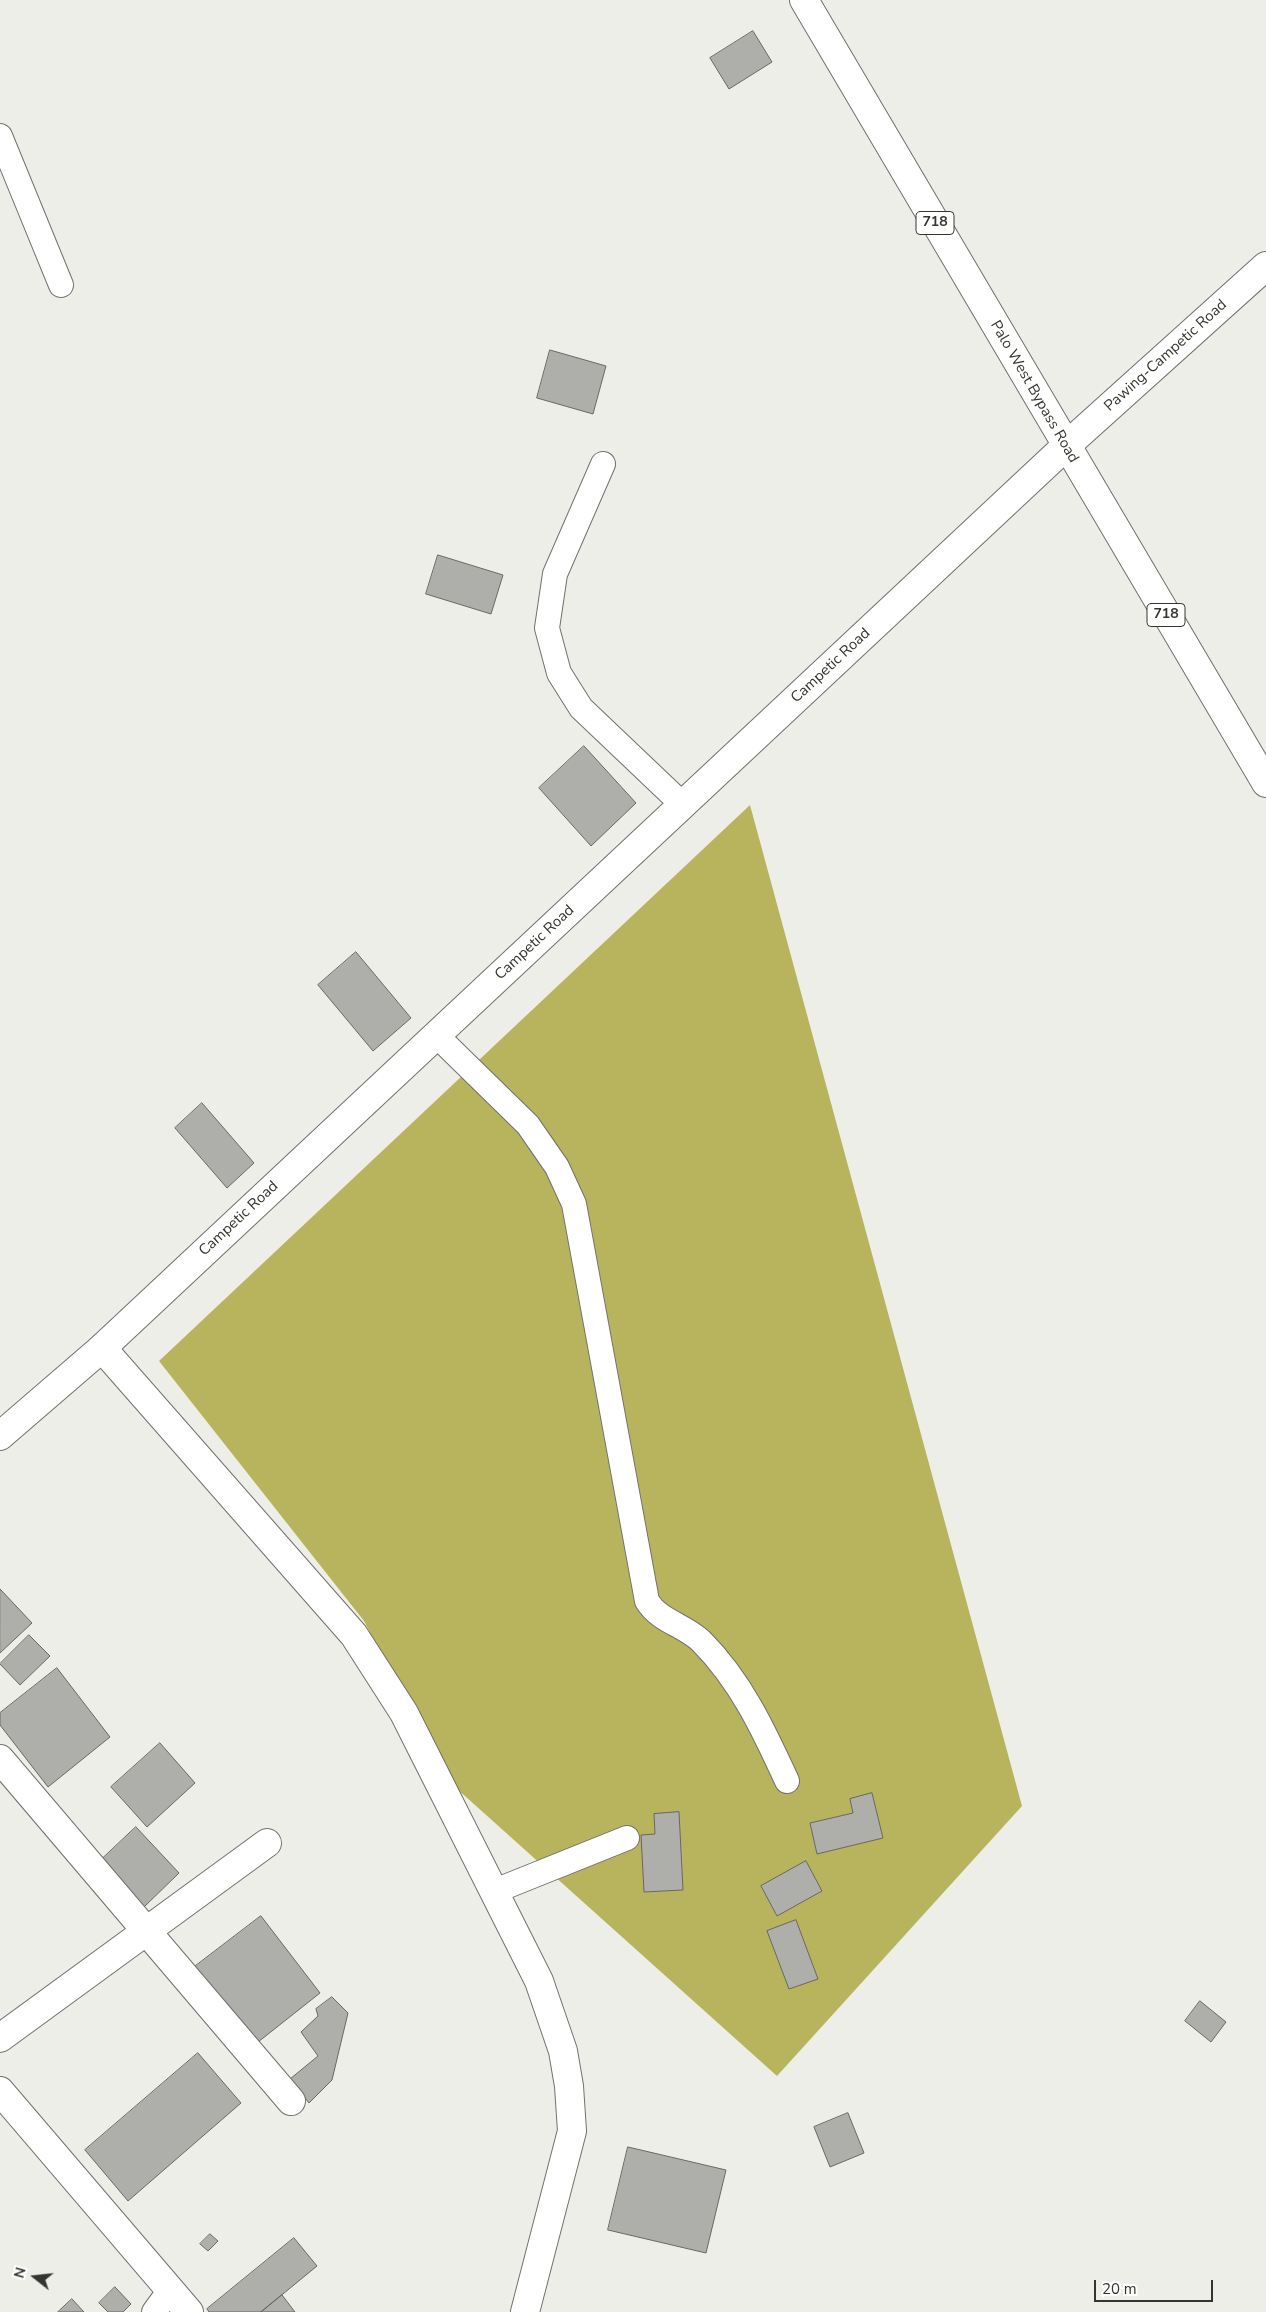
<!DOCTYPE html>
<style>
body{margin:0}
#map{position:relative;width:1266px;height:2312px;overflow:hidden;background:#eeeee9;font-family:"Nunito Sans",sans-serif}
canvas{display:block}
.north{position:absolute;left:10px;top:2252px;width:50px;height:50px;-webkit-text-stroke:4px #fffffe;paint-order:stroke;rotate:286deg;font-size:14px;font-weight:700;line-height:20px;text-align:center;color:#343432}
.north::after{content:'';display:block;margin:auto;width:18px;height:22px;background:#343432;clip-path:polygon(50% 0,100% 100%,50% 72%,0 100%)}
.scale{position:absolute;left:1094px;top:2280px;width:119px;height:22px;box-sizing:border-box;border:2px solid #343432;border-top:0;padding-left:6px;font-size:15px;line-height:18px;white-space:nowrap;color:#343432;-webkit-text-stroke:4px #fffffe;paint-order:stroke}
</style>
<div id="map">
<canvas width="1266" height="2312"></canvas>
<div class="north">N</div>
<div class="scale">20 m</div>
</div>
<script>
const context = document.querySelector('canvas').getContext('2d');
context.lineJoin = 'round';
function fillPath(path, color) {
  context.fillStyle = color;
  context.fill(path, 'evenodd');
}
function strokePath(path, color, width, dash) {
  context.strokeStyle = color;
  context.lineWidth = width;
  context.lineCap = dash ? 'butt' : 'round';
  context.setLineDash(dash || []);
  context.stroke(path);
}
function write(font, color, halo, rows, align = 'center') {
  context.font = font + ' "Nunito Sans",sans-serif';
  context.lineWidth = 5;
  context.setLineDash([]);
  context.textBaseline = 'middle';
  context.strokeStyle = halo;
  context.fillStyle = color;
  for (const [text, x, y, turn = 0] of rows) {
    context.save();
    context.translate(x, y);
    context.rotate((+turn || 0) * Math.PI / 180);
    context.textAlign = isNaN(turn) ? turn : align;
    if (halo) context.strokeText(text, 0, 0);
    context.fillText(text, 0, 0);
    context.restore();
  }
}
const forest = new Path2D(`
 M 750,805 L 1022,1806 L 777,2076 L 446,1779 L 364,1621 L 159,1361 Z`);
const building = new Path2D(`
 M 753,31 L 772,62 L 729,89 L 710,58 Z
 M 550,350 L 606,366 L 593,414 L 537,398 Z
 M 438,555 L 503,575 L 491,614 L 426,594 Z
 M 584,746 L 636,803 L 591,846 L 539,788 Z
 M 356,952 L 411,1018 L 373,1051 L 318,985 Z
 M 202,1103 L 254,1163 L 227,1188 L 175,1128 Z
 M 0,1589 L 32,1623 L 0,1653 Z
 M 29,1635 L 50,1656 L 20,1685 L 0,1664 Z
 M 57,1668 L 110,1737 L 48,1787 L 0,1725 L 0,1713 Z
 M 160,1743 L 195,1783 L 147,1827 L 111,1787 Z
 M 872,1793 L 883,1838 L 817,1854 L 810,1823 L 853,1813 L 850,1799 Z
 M 679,1812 L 683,1890 L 644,1892 L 641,1835 L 655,1834 L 654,1814 Z
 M 136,1827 L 179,1873 L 144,1907 L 101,1860 Z
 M 806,1861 L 822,1891 L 777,1916 L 761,1886 Z
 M 261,1916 L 320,1993 L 253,2046 L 193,1968 Z
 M 796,1920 L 818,1979 L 789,1989 L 767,1931 Z
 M 332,1997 L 348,2013 L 332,2080 L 309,2103 L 290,2079 L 318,2056 L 301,2032 L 318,2016 L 316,2009 Z
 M 1200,2001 L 1226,2022 L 1211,2042 L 1185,2021 Z
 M 198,2053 L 241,2103 L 128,2201 L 85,2150 Z
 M 848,2113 L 864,2153 L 830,2167 L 814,2127 Z
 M 628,2147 L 726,2170 L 706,2253 L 608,2230 Z
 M 210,2234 L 218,2241 L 208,2251 L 200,2244 Z
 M 294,2238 L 317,2266 L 261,2312 L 209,2312 L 207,2309 Z
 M 115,2287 L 131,2304 L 123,2312 L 108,2312 L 99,2303 Z
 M 282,2295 L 295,2312 L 261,2312 Z
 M 72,2299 L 84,2312 L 58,2312 Z`);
const lane = new Path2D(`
 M 0,136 L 61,285
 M 603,464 L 555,574 L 547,628 L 559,673 L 581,708 L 683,805
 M 436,1035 L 528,1125 L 557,1167 L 574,1204 L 647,1601 C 660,1622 683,1624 701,1641 C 741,1681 764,1731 787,1781
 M 495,1891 L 627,1838
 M 154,2312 L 170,2290`);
const street = new Path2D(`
 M 102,1348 L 354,1635 L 404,1713 L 539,1981 L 563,2051 L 569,2086 L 572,2131 L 525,2312
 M 0,1759 L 291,2101
 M 0,2038 L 267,1843
 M 0,2091 L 189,2312`);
const secondary = new Path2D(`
 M 0,1436 L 102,1348 L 1066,446 L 1266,266`);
const primary = new Path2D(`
 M 804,0 L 1266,783`);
const shields = [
 [935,223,38],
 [1166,615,38]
];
const shieldNames = [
 ["718",935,223],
 ["718",1166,615]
];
const streetNames = [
 ["Pawing-Campetic Road",1166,356,-42],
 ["Palo West Bypass Road",1034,392,60],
 ["Campetic Road",831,666,-43],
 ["Campetic Road",535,943,-43],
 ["Campetic Road",239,1219,-43]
];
fillPath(forest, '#b8b45d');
fillPath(building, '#aeaeaa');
strokePath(building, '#686864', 1);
strokePath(lane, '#71716e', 26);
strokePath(street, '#71716e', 30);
strokePath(secondary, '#71716e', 30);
strokePath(primary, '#71716e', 30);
strokePath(lane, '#fff', 24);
strokePath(street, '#fff', 28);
strokePath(secondary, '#fff', 28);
strokePath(primary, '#fff', 28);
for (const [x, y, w] of shields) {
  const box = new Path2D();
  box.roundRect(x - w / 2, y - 11.5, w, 23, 4);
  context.fillStyle = '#fffffe';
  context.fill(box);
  strokePath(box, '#343432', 1);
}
write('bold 14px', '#343432', null, shieldNames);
write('15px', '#343432', '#fffffe', streetNames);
</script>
